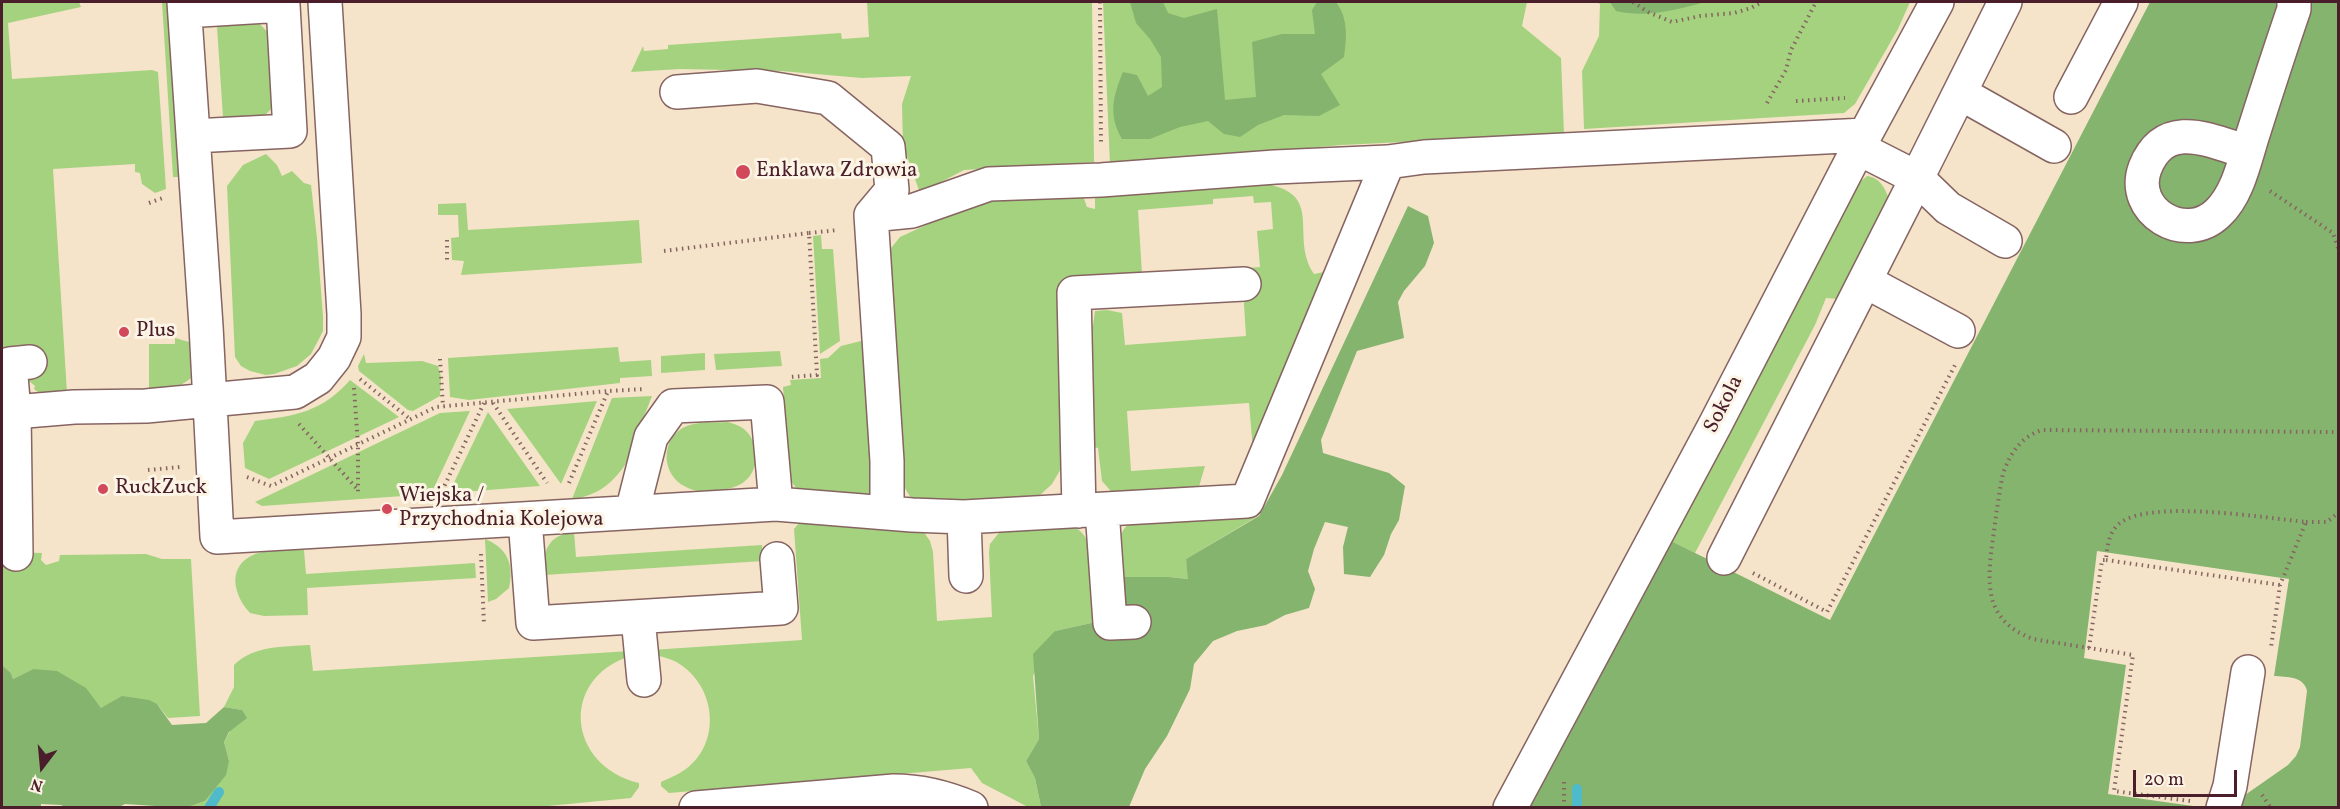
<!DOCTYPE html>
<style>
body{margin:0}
#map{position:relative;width:2340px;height:809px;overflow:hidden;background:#f5e4c9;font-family:Vollkorn,serif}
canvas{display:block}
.frame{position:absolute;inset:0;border:3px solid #4a1f2b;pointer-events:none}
.north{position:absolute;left:12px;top:737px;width:60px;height:60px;-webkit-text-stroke:4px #fcf5e5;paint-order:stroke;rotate:196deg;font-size:16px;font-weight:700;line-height:24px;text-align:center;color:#4a1f2b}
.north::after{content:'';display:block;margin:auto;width:21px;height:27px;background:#4a1f2b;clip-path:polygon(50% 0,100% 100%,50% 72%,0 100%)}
.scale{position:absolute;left:2133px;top:770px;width:104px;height:27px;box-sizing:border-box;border:3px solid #4a1f2b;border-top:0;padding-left:8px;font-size:18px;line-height:21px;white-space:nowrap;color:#4a1f2b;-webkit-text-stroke:4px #fcf5e5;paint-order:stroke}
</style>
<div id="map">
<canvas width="2340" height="809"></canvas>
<div class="frame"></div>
<div class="north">N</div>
<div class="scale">20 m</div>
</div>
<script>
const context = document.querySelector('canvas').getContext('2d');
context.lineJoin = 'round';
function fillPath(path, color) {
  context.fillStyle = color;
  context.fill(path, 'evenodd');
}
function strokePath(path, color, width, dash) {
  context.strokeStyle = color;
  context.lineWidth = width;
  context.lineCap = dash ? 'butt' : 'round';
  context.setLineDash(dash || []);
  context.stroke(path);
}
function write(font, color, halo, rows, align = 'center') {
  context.font = font + ' Vollkorn,serif';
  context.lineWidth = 6;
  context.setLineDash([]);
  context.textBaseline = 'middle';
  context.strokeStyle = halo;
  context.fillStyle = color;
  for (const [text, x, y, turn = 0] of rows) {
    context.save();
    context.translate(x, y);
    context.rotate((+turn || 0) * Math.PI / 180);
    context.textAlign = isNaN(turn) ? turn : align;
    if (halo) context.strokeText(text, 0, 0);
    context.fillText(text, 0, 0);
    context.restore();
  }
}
const green = new Path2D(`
 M 2,2 L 79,2 L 81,7 L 8,23 L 12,79 L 152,70 L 158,72 L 166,189 L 155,193 L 142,184 L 140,173 L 135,172 L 135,164 L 53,169 L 67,393 L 149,388 L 149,344 L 175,344 L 175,338 L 189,342 L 191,378 C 178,389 163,392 147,394 L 146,400 C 124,401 71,408 56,393 L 38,392 L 34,389 L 35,386 L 22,375 L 32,375 L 30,362 L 23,354 L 2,355 Z
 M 162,2 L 168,2 L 179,177 L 173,177 Z
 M 867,2 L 1092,2 L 1094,162 L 964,170 L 920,193 L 903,145 L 902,104 L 911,76 L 862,78 L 781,71 L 680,69 L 631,72 L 643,46 L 644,51 L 668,49 L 668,45 L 841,33 L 842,39 L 869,37 Z
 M 1103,2 L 1527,2 L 1522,26 L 1561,58 L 1564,134 L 1342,145 L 1110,165 Z
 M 1596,2 L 1910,2 L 1898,29 L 1855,104 L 1844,113 L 1584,129 L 1582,71 L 1599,36 L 1600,4 Z
 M 228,22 L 258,22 L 272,37 L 273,107 L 263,117 L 231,121 L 223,117 L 217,27 Z
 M 266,154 L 277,165 L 282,176 L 292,171 L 304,183 L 311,185 L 317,238 L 323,317 L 323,331 L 319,339 L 311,354 L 297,366 L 274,374 L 266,375 L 250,371 L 241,366 L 235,357 L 227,186 L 243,165 Z
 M 1867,176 C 1882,178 1886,191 1891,204 L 1838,299 L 1826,298 L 1815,325 L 1695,553 L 1669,540 L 1860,182 Z
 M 1260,183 C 1328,192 1288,235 1314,274 L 1329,271 L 1254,462 L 1249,403 L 1127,411 L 1131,471 L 1205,466 L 1196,497 L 1116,497 L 1102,481 L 1098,448 L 1087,446 L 1086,330 L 1093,325 L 1095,311 L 1107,310 L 1122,313 L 1125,345 L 1246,336 L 1244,304 L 1247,268 L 1260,267 L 1257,231 L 1273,229 L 1271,202 L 1254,203 L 1253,196 L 1213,199 L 1213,204 L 1138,210 L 1142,274 L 1083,280 L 1062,467 L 1052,484 L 1039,496 L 930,502 L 911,498 L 903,485 L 887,253 L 900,237 L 959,210 L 986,200 L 1083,196 L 1087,207 L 1095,209 L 1095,196 Z
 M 466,203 L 468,230 L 639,220 L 642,263 L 461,275 L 464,261 L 452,260 L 451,238 L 459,237 L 458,215 L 438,215 L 438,204 Z
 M 821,235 L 822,249 L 833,249 L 840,341 L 820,354 L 813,236 Z
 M 865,340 L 876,485 L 868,495 L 797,489 L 790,480 L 783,387 L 791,385 L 790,380 L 821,378 L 820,359 L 828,358 L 841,346 Z
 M 618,347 L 620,362 L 651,360 L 652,376 L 620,378 L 620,383 L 469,400 L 450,397 L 448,358 Z
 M 780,351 L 782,366 L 716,370 L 714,354 Z
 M 705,353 L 705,370 L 661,373 L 661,356 Z
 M 364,354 L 366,363 L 422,361 L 438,366 L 441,377 L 440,396 L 413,411 L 408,410 L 359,371 L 358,366 Z
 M 350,380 L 399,417 L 269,479 L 245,468 L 243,443 L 255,421 C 295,416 322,412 350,380 Z
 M 652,396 L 625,465 C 611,485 596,496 572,499 L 612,398 Z
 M 597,401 L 561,484 L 507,409 Z
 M 470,411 L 431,494 L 262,506 L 255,502 L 440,413 Z
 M 488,412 L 540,486 L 449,493 Z
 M 728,422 C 734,424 741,426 745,430 C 761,444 760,475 739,485 C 731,489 722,490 713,490 C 703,491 694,492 686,487 C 660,475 660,437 687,426 C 699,421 716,423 728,422 Z
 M 1258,516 L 1186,559 L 1189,579 L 1169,577 L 1120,577 C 1117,556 1113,540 1129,523 Z
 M 800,522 L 923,531 L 930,541 L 933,552 L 937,621 L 992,617 L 989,552 L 990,544 L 1002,529 C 1014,529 1064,524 1072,526 C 1102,538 1095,596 1096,622 L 1055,631 L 1033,676 L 1039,739 L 1026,761 L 1035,778 L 1041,807 L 1028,807 L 982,783 L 971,768 L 669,793 L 661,786 L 661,782 C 669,778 678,775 686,769 C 722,742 716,686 678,663 C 670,658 661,657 652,654 L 651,650 L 802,640 L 794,529 Z
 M 574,532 L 576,557 L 762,545 L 763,561 L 544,575 C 542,551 548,535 574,532 Z
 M 485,539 C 508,548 514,565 509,588 L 496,599 L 488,602 Z
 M 289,550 L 304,550 L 306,574 L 475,563 L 476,578 L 307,588 L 308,615 L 264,616 L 250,613 C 235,597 226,569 251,556 C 261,550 278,551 289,550 Z
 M 2,552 L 42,553 L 41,560 L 46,565 L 59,561 L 60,555 L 146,554 L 162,559 L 191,559 L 200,716 L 168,718 L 157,704 L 113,703 L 101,708 L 94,700 L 33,669 L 13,679 L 11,673 L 2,665 Z
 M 310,645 L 313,671 L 630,651 L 631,656 C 559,678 567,766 639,783 L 639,787 L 631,798 L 527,808 L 185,808 L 205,801 L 229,761 L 224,742 L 242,710 L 224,707 L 234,687 L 234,665 C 254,645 283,647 310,645 Z`);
const forest = new Path2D(`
 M 1130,2 L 1163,2 L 1168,13 L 1184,18 L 1217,9 L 1225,100 L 1256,97 L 1252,42 L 1282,34 L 1315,34 L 1312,10 L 1317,2 L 1336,2 C 1348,18 1347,37 1344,57 L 1321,74 L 1340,105 L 1319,116 L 1284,115 L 1258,125 L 1240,137 L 1224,134 L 1208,121 L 1180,127 L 1150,139 L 1122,139 C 1108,115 1113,96 1123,72 L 1137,75 L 1148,96 L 1162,87 L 1161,57 L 1150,39 L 1136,23 Z
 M 1610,2 L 1705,2 C 1676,10 1646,18 1616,11 Z
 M 2150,2 L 2338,2 L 2338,807 L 2232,807 L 2245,795 L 2288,765 L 2296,756 L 2300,747 L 2307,691 C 2304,676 2287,677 2274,676 L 2289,579 L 2097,551 L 2084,658 L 2126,665 L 2108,794 L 2200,807 L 1528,808 L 1669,540 L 1830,620 Z
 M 1408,206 L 1428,216 L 1434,243 L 1425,266 L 1404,291 L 1398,302 L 1404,338 L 1357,351 L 1321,440 L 1323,453 L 1389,473 L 1405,486 L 1399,520 L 1391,534 L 1384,555 L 1370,577 L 1344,574 L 1343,547 L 1348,527 L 1325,522 L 1314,549 L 1308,571 L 1315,589 L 1309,608 L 1285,615 L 1266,625 L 1237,631 L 1213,641 L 1194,664 L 1190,689 L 1167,736 L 1145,769 L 1129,807 L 1041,807 L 1035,778 L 1026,761 L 1039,739 L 1033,654 L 1055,631 L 1096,622 L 1120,577 L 1169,577 L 1188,579 L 1186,559 L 1259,516 L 1282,475 Z
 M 2,665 L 11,673 L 13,679 L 33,669 L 57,671 L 86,688 L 101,708 L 122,696 L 149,700 L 157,704 L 172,725 L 206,723 L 224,707 L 242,710 L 247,718 L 229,732 L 224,742 L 229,761 L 226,775 L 205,801 L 185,808 L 125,804 L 119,807 L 66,808 L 61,805 L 41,804 L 41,807 L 2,807 Z`);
const stream = new Path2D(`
 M 1577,789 L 1577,808
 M 209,808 L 219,792`);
const path = new Path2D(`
 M 1100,2 L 1101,146
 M 1633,2 L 1648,12 L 1672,22 L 1700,16 L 1734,13 L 1751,8 L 1762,2
 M 1796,101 L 1845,98
 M 1767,103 L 1786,70 L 1791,50 L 1816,2
 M 2270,191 L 2333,233 L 2338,248
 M 149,203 L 163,198
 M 809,233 L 838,230
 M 447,240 L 447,261
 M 664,251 L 809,233 L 817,375 L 790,377
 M 440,359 L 443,407
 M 360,379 L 410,419
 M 354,388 L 358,445 L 358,494
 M 493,403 L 547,483
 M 299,424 L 358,490
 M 148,470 L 180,467
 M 247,477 L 271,486 L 436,407 L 608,391
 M 569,483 L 608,391 L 645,389
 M 442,491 L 484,403
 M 2306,522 L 2327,522 L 2338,513
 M 481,554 L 484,625
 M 2106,560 L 2280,585
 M 1753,573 L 1827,612 L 1955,365
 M 2089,648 L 2102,560 L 2106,560 C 2107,547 2109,531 2120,523 C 2151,499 2266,518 2306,522 L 2280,585 L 2271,647
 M 1564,782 L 1564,808
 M 2262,795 L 2271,808
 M 2190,801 L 2114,791 L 2133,655 L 2033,639 C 1983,620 1987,583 1993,538 C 1996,516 1999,494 2003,473 C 2011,452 2021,437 2042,430 L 2338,432`);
const minor = new Path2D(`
 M 184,2 L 206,326 L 217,537 L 776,504 L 912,515 L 964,517 L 1247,501 L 1388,162
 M 2005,2 L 1917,178 L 1948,208 L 2005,241
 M 185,11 L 283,5 L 290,131 L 193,136
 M 677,92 L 757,86 L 828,98 L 888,147 L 892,190 L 871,215 L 887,461 L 887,512
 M 1960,93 L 2054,146
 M 2071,97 L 2121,2
 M 2247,152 C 2209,140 2165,118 2145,168 C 2129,211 2185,245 2218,213 C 2239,193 2245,158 2254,131 C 2267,90 2280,50 2294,9 L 2294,2
 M 871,215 L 912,211 L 989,184 L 1101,180 L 1275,167 L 1388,162 L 1424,157 L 1865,135
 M 1865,281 L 1958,331
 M 30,362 L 10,364 L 14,412 L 74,407 L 146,406 L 295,392 L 318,378 L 334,358 L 344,337 L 344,314 L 325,2
 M 14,412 L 16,554
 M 1102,510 L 1110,623 L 1134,622
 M 1079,511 L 1074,293 L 1244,284
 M 632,512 L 651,437 L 673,406 L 767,402 L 776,504
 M 964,517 L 966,576
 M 525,519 L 533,623 L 781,608 L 777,559
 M 1724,558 L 1917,178 L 1858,148
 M 638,618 L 644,680
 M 696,808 L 894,791 C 922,791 945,797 971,808
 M 1510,808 L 1715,425 L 1865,135 L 1937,2
 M 2223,808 L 2230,786 L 2248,672`);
const markers = [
 [743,172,8,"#d1495b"],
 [124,332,6,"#d1495b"],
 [103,489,6,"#d1495b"],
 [387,509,6,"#d1495b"]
];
const poiNames = [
 ["Enklawa Zdrowia",756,172],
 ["Plus",136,332],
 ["RuckZuck",115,489],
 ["Wiejska /",399,497],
 ["Przychodnia Kolejowa",399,521]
];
const streetNames = [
 ["Sokola",1725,405,-63]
];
fillPath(green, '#a5d27f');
fillPath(forest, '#84b46e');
strokePath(stream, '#4fbbca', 10);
strokePath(minor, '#866462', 36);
strokePath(path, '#866462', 4, [1.5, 4.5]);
strokePath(minor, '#fff', 33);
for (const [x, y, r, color] of markers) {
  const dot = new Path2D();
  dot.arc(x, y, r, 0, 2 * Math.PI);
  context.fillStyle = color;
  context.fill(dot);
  strokePath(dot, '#fcf5e5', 2);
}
write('21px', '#4a1f2b', '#fcf5e5', poiNames, 'left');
write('21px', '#4a1f2b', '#fcf5e5', streetNames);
</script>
